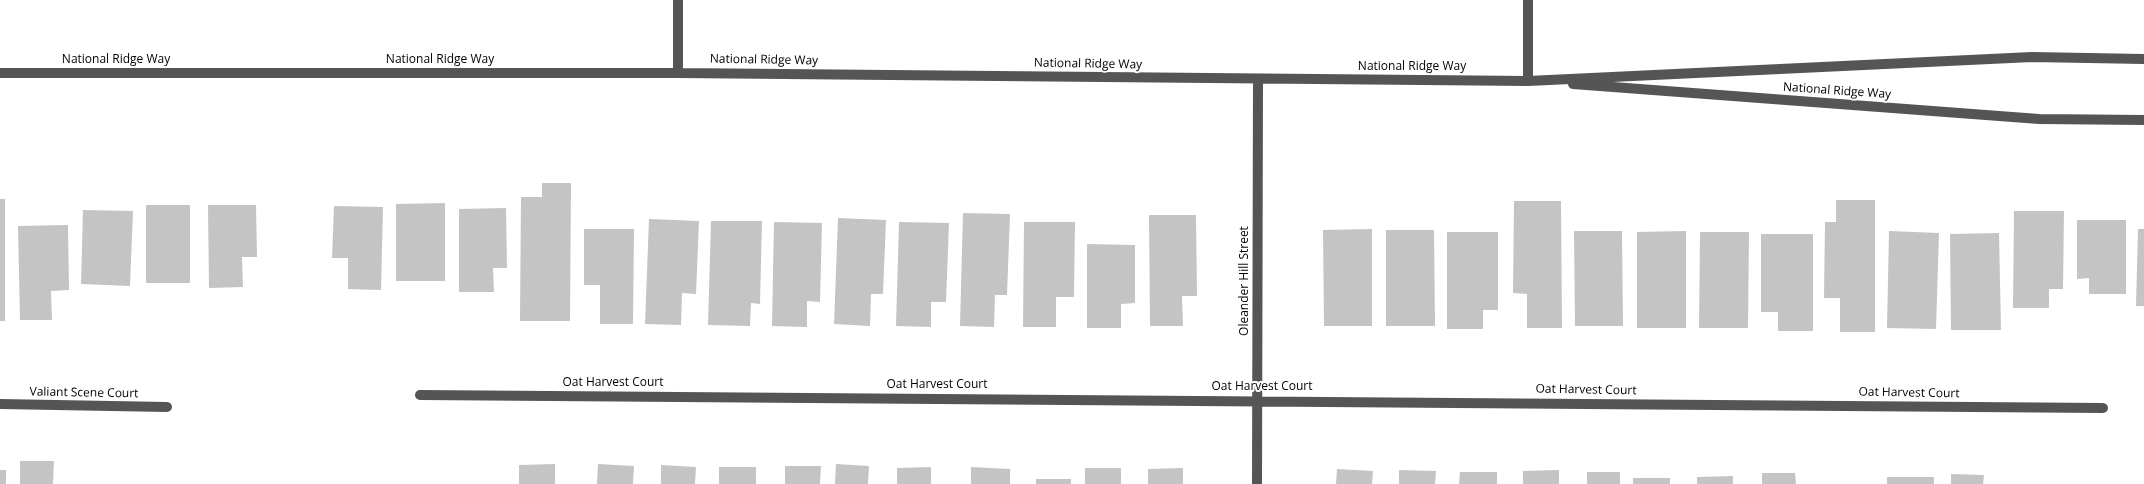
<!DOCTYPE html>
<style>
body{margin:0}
canvas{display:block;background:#fff}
</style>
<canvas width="2144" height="484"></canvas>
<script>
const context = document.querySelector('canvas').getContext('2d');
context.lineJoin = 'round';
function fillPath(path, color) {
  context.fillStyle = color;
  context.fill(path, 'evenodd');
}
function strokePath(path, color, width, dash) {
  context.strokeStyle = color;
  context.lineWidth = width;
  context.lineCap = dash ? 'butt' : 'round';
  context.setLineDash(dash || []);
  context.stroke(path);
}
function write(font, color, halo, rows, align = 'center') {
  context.font = font + ' "Open Sans",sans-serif';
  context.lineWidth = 4;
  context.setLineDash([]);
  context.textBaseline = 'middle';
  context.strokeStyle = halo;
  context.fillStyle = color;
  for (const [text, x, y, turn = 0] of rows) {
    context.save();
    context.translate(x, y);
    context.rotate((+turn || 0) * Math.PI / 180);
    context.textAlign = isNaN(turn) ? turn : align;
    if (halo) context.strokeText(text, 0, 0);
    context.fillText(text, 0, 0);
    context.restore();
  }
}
const building = new Path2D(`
 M 542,183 L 571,183 L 570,321 L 520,321 L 521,197 L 542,197 Z
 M 0,199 L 5,199 L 5,321 L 0,321 Z
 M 1836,200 L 1875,200 L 1875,332 L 1840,332 L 1840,298 L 1824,298 L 1825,222 L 1836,222 Z
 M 1514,201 L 1561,201 L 1562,328 L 1527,328 L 1527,294 L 1513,293 Z
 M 445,203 L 445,281 L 396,281 L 396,204 Z
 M 146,205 L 190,205 L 190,283 L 146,283 Z
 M 208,205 L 256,205 L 257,257 L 242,257 L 243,287 L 209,288 Z
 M 334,206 L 383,207 L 381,290 L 348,289 L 348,258 L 332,258 Z
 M 506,208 L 507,268 L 493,268 L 494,292 L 459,292 L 459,209 Z
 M 83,210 L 133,211 L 130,286 L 81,284 Z
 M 2014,211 L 2064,211 L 2063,289 L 2049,289 L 2049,308 L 2013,308 Z
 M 963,213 L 1010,214 L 1007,295 L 995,295 L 994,327 L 960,326 Z
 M 1149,215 L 1196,215 L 1197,296 L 1182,296 L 1183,326 L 1150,326 Z
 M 838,218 L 886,220 L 883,294 L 871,294 L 870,326 L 834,324 Z
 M 649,219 L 699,221 L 696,294 L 682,293 L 681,325 L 645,324 Z
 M 2077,220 L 2126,220 L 2126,294 L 2089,294 L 2089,278 L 2077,279 Z
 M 711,221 L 762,221 L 760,304 L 751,303 L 750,326 L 708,325 Z
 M 774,222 L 822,223 L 820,302 L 807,301 L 807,327 L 772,326 Z
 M 899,222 L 949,223 L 946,302 L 931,302 L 931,327 L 896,326 Z
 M 1024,222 L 1075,222 L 1074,297 L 1056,297 L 1056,327 L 1023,327 Z
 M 68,225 L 69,290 L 51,291 L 52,320 L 20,320 L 18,226 Z
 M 584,229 L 634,229 L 633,324 L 600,324 L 600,285 L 584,285 Z
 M 1372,229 L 1372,326 L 1324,326 L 1323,230 Z
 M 2138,229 L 2144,229 L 2144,306 L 2136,306 Z
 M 1386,230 L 1434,230 L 1435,326 L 1386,326 Z
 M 1574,231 L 1622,231 L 1623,326 L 1575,326 Z
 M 1686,231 L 1686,328 L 1637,328 L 1637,232 Z
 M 1889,231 L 1939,233 L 1936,329 L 1887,328 Z
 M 1447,232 L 1498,232 L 1498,310 L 1483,310 L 1483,329 L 1447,329 Z
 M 1700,232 L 1749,232 L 1748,328 L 1699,328 Z
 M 1999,233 L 2001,330 L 1951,330 L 1950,234 Z
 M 1761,234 L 1813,234 L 1813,331 L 1778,331 L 1778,312 L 1761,312 Z
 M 1087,244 L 1135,245 L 1135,303 L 1121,304 L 1121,328 L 1087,328 Z
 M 20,461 L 54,461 L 53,484 L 20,484 Z
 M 555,464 L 555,484 L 519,484 L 519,465 Z
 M 598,464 L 634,466 L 633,484 L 597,484 Z
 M 836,464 L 869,466 L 868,484 L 835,484 Z
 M 661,465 L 696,467 L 695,484 L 661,484 Z
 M 785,466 L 821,466 L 820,484 L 785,484 Z
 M 719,467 L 756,467 L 756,484 L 719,484 Z
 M 931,467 L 931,484 L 897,484 L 897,468 Z
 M 971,467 L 1010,469 L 1010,484 L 971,484 Z
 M 1085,468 L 1121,468 L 1121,484 L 1085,484 Z
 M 1183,468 L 1183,484 L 1148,484 L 1148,469 Z
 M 1337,469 L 1373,471 L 1372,484 L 1336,484 Z
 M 0,470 L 6,470 L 6,484 L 0,484 Z
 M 1399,470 L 1436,471 L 1435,484 L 1399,484 Z
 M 1559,470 L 1559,484 L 1523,484 L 1523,471 Z
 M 1460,472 L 1497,472 L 1497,484 L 1459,484 Z
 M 1587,472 L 1620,472 L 1620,484 L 1587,484 Z
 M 1762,473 L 1795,473 L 1796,484 L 1762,484 Z
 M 1951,474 L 1984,475 L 1983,484 L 1951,484 Z
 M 1733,476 L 1733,484 L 1697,484 L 1697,477 Z
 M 1887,477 L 1934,477 L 1934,484 L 1887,484 Z
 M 1633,478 L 1670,478 L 1670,484 L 1633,484 Z
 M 1036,479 L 1071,479 L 1071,484 L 1036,484 Z`);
const minor = new Path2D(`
 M 0,73 L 678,73 L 1528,81 L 2032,57 L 2144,59
 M 678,73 L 678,0
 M 1528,81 L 1528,0
 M 1573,84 L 2039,119 L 2144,120
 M 420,395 L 2103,408
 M 0,404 L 167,407
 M 1257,484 L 1258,79`);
const streetNames = [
 ["National Ridge Way",116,60],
 ["National Ridge Way",440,60],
 ["National Ridge Way",764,60,1],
 ["National Ridge Way",1088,64,1],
 ["National Ridge Way",1412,67],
 ["National Ridge Way",1837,91,4],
 ["Oleander Hill Street",1245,281,-90],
 ["Oat Harvest Court",613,383],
 ["Oat Harvest Court",937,385],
 ["Oat Harvest Court",1262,387],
 ["Oat Harvest Court",1586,390,1],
 ["Valiant Scene Court",84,393,1],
 ["Oat Harvest Court",1909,393,1]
];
fillPath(building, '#c4c4c4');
strokePath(minor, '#555', 10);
write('12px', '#000', '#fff', streetNames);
</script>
